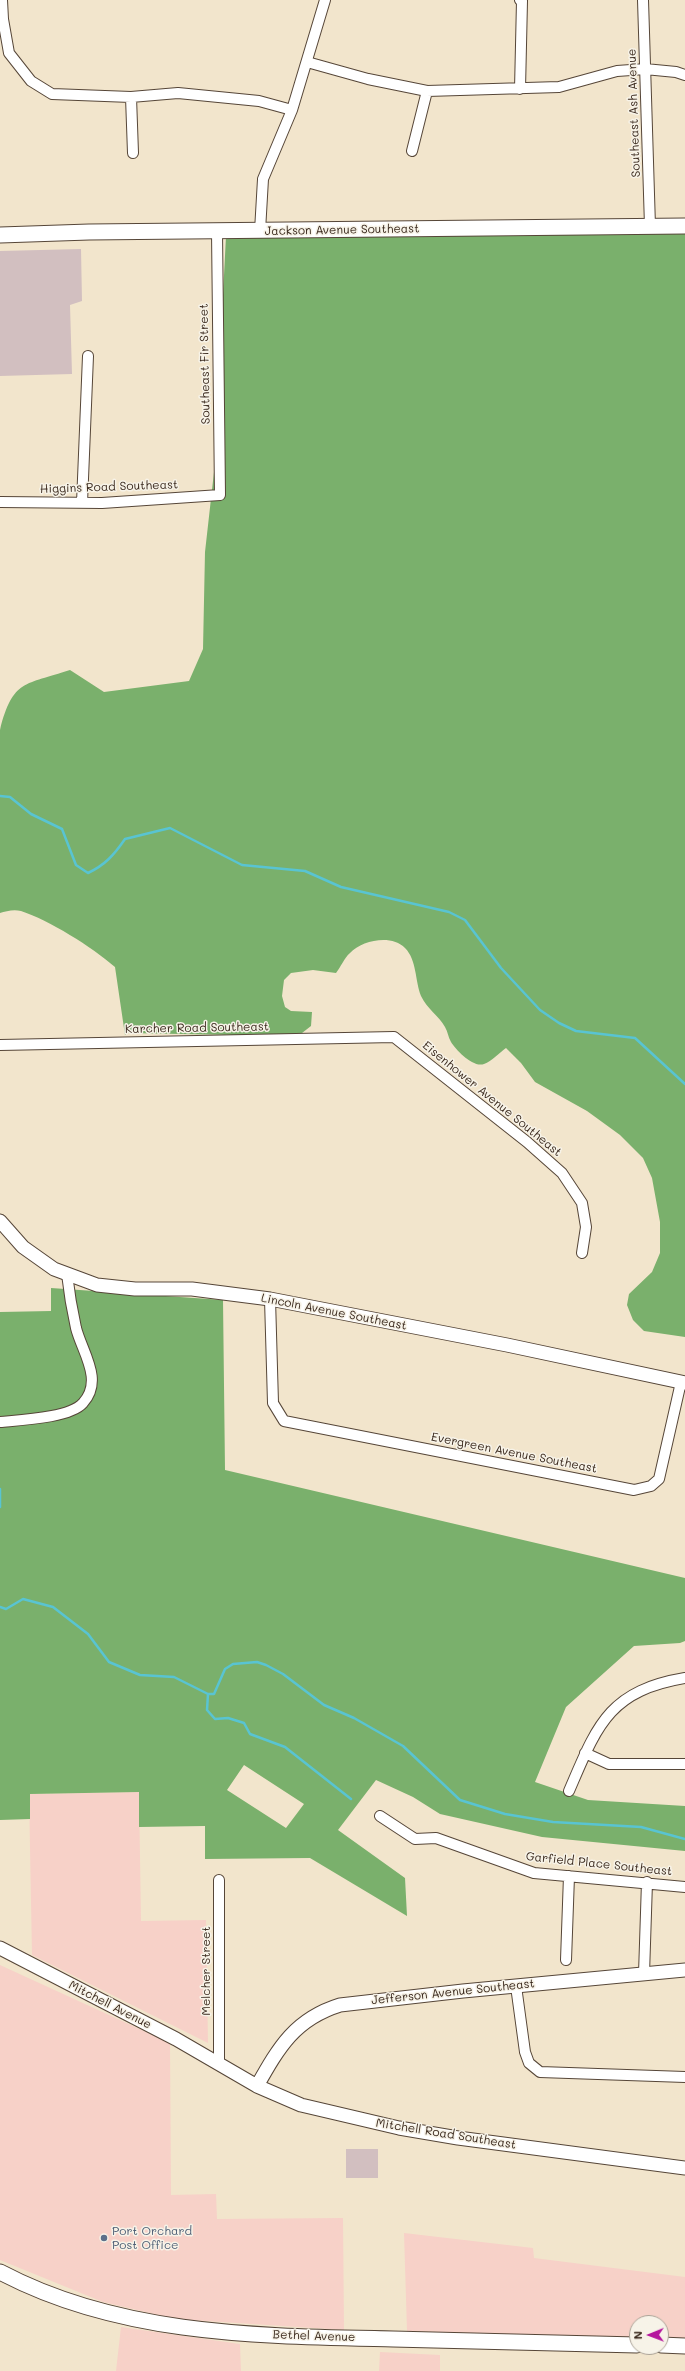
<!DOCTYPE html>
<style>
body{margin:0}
#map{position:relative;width:685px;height:2371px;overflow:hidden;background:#f2e5cc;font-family:Mali,sans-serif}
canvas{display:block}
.north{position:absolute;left:629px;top:2315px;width:40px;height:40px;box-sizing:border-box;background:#f7f3e8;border:1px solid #aca397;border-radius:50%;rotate:269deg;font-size:11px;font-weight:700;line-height:16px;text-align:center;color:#3b2a1e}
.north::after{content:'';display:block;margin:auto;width:14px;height:18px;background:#b5179e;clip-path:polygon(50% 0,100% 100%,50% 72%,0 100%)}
</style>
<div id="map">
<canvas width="685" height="2371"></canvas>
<div class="north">N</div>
</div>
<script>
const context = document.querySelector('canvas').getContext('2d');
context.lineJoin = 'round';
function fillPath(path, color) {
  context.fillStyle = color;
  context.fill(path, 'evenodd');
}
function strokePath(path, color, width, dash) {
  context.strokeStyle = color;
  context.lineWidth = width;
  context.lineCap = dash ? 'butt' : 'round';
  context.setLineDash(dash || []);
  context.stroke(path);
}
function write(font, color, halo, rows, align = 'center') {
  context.font = font + ' Mali,sans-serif';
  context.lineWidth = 3;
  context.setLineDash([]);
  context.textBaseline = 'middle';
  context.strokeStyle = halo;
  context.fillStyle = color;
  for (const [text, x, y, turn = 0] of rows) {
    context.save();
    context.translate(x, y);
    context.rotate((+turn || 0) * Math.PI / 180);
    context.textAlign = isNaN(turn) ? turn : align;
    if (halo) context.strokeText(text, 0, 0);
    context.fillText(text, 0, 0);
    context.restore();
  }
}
const built = new Path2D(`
 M 139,1792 L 141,1921 L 206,1920 L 208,2043 L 32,1955 L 29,1794 Z
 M 0,1965 L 170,2043 L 171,2195 L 216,2194 L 217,2219 L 343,2218 L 344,2330 L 175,2319 L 103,2302 L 0,2260 Z
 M 404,2233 L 533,2248 L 534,2258 L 685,2277 L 685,2339 L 661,2338 L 661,2323 L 637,2323 L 637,2338 L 407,2331 Z
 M 121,2327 L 240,2344 L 241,2371 L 116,2371 Z
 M 380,2352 L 440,2355 L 440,2371 L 379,2371 Z`);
const industrial = new Path2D(`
 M 81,249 L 82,301 L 70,305 L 72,374 L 0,376 L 0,251 Z
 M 346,2149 L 378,2149 L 378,2178 L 346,2178 Z`);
const forest = new Path2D(`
 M 685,232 L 685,1337 L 644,1331 L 633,1320 L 627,1305 L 629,1294 L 652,1272 L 660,1253 L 660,1222 L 652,1178 L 643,1158 L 620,1135 L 587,1111 L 535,1082 L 521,1063 L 506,1048 C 499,1053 492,1061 484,1064 C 473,1068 456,1050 451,1042 C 448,1037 448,1032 445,1027 C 439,1016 427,1009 421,996 C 415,981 417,960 405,948 C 392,934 362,940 350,953 C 344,958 341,967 336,973 L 313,970 L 291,973 L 284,980 L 282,996 L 285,1007 L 291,1011 L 312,1012 L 311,1026 L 302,1033 L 290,1036 L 127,1033 L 125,1035 L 115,967 C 92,947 49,920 21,911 C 14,909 6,911 0,913 L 0,730 C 13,679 25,685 70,670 L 104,692 L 189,681 L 203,649 L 205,552 L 214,472 L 226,236 Z
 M 51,1288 L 223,1300 L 225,1470 L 685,1578 L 685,1641 L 680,1643 L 634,1646 L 566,1707 L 535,1782 L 588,1800 L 685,1806 L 685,1851 L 542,1837 L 440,1814 L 413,1797 L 376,1780 L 338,1830 L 405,1878 L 407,1916 L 310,1858 L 205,1859 L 205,1826 L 139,1827 L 139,1792 L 30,1794 L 30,1819 L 0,1820 L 0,1312 L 51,1311 ZM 244,1765 L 304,1804 L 286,1828 L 227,1790 Z`);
const stream = new Path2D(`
 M 0,796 L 10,797 L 31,814 L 62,829 L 76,865 L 88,873 C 105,865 114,855 125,839 L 170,828 L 242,865 L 305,871 L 341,887 L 449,912 L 465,920 L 501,968 L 540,1010 L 559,1023 L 576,1031 L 635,1038 L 685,1084
 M 0,1489 L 0,1507
 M 0,1607 L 6,1609 L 23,1599 L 53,1607 L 88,1634 L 109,1662 L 140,1675 L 174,1677 L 208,1694 L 214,1694 L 225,1669 L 233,1664 L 257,1662 L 266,1665 L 283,1674 L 324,1705 L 354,1718 L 403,1746 L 460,1800 L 505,1814 L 553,1822 L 641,1827 L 685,1839
 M 208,1694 L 207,1710 L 215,1719 L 228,1718 L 244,1723 L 250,1734 L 285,1747 L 351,1799`);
const minor = new Path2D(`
 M 2,0 L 3,19 L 9,53 L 31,81 L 52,94 L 131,97 L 178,93 L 259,101 L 292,110
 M 643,0 L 650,226
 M 307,62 L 368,79 L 427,91 L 559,87 L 617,71 L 645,69 L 676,72 L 685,75
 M 520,89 L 522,1 L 520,0
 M 131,97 L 133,153
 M 412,151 L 427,91
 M 260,231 L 263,179 L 292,110 L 325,0
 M 0,502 L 102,503 L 220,495 L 217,232
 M 82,503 L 88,356
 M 0,1045 L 394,1037 L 527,1142 L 562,1173 L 582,1203 L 586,1227 L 582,1253
 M 270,1299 L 273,1403 L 284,1421 L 634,1490 L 651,1486 L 659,1479 L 681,1382
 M 0,1422 C 20,1420 70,1418 83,1403 C 104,1380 82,1352 76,1328 C 72,1310 69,1292 67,1274
 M 585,1753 L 609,1764 L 685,1764
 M 569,1791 C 597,1726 608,1691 685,1678
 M 380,1816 L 415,1839 L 436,1838 L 534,1873 L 685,1887
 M 566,1960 L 569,1876
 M 644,1974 L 647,1882
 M 516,1986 L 525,2052 L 529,2063 L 540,2072 L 685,2077
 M 219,2063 L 219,1880`);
const tertiary = new Path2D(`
 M 0,1221 L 23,1247 L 54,1269 L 97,1285 L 135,1289 L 192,1289 L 270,1299 L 507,1345 L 685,1383
 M 0,1948 L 176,2039 L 257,2086 L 301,2105 L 399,2128 L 458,2138 L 685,2168
 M 257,2086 C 279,2047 295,2019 340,2005 L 463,1991 L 685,1970`);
const secondary = new Path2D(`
 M 0,235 L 89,232 L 685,226
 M 0,2272 C 121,2336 260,2336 393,2339 C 475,2341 556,2343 637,2345
 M 661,2345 L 685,2346`);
const markers = [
 [104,2238,4,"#5c6f8a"]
];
const streetNames = [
 ["Southeast Ash Avenue",634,113,-92],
 ["Jackson Avenue Southeast",342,230,-1],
 ["Southeast Fir Street",205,364,-91],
 ["Higgins Road Southeast",109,487,-2],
 ["Karcher Road Southeast",197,1028,-1],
 ["Eisenhower Avenue Southeast",492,1099,39],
 ["Lincoln Avenue Southeast",334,1312,11],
 ["Evergreen Avenue Southeast",514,1453,11],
 ["Garfield Place Southeast",599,1864,6],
 ["Melcher Street",206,1971,-90],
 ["Jefferson Avenue Southeast",453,1992,-6],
 ["Mitchell Avenue",110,2005,27],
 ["Mitchell Road Southeast",446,2134,9],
 ["Bethel Avenue",314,2336,2]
];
const serviceNames = [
 ["Port Orchard",112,2231],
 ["Post Office",112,2245]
];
fillPath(built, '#f7d1c8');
fillPath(industrial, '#d2bfc0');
fillPath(forest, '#7ab06c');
strokePath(stream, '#59c4d2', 2.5);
strokePath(minor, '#564638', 12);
strokePath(tertiary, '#564638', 15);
strokePath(secondary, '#564638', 17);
strokePath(minor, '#fff', 10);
strokePath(tertiary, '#fff', 13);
strokePath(secondary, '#fff', 15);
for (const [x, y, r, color] of markers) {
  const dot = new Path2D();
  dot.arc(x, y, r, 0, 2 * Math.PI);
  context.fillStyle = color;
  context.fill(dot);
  strokePath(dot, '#f7f3e8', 1.5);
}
write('12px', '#3b2a1e', '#f7f3e8', streetNames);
write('12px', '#4e5e75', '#f7f3e8', serviceNames, 'left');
</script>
